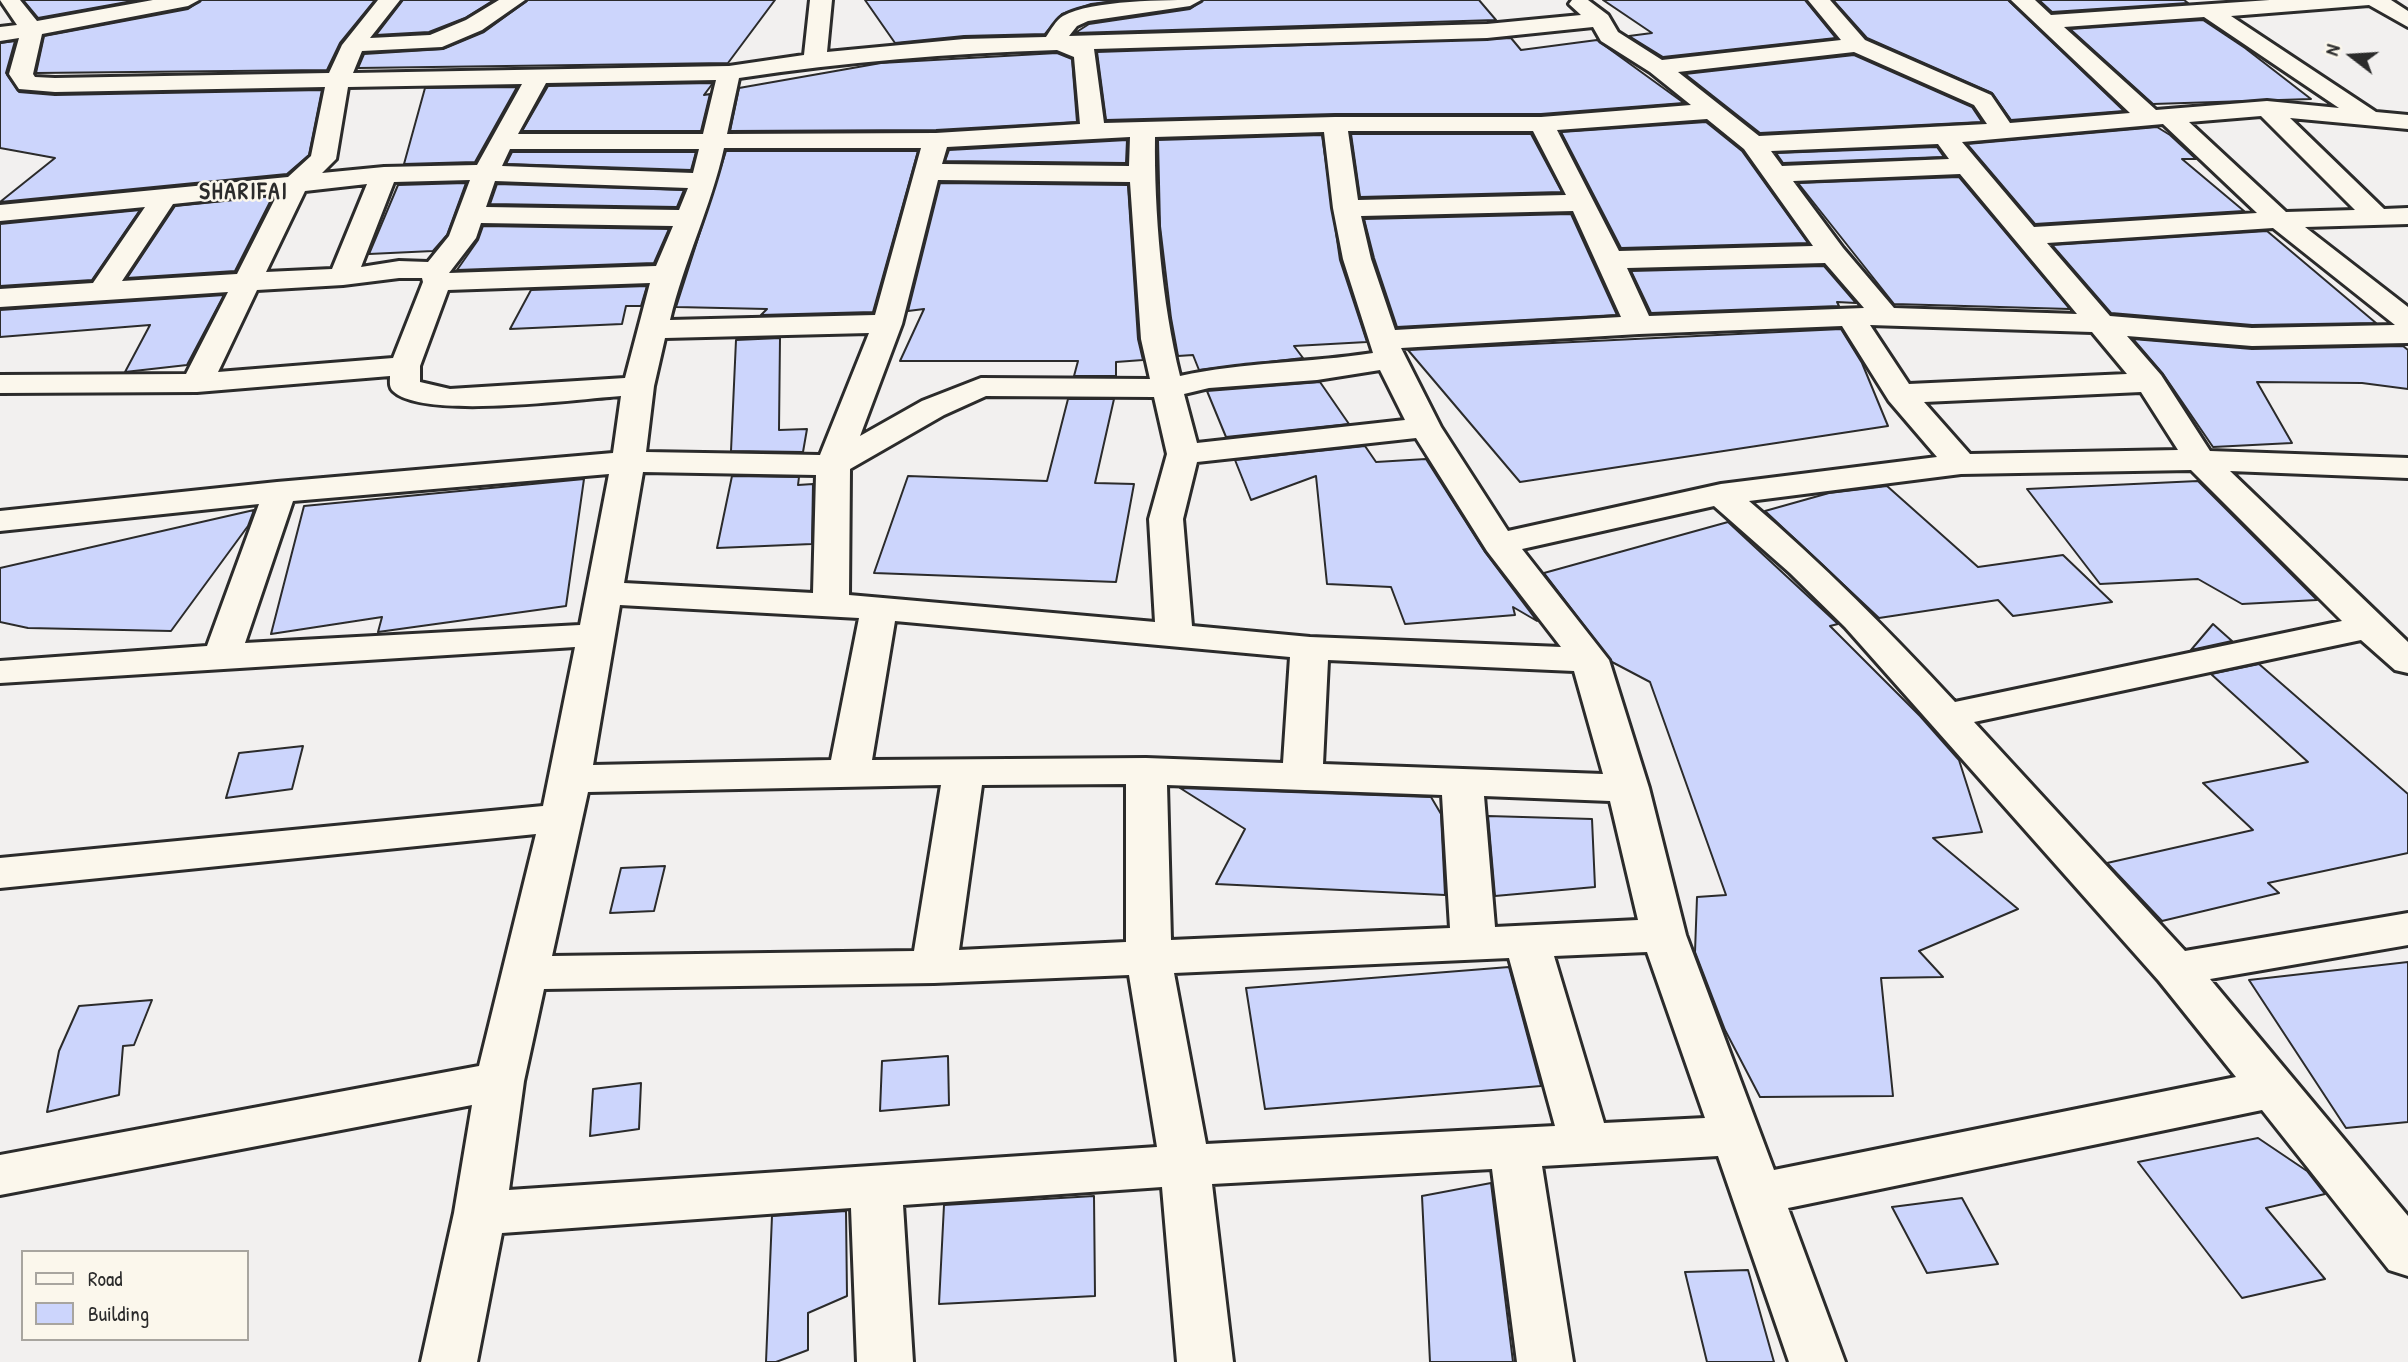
<!DOCTYPE html>
<style>
body{margin:0}
#map{position:relative;width:2408px;height:1362px;overflow:hidden;background:#f2f0ef;font-family:"Patrick Hand",sans-serif}
canvas{display:block}
.legend{position:absolute;left:21px;top:1250px;width:228px;height:91px;box-sizing:border-box;background:#fbf7ec;border:2px solid #a8a59f;margin:0;padding:9px 12px;list-style:none;font-size:21px;color:#2b2b2b}
.legend li{display:flex;align-items:center;gap:14px;height:35px}
.legend b{width:35px;border:2px solid #a8a59f}
.north{position:absolute;left:2317px;top:21px;width:70px;height:70px;-webkit-text-stroke:5px #fbf7ec;paint-order:stroke;rotate:287deg;font-size:19px;font-weight:700;line-height:28px;text-align:center;color:#2b2b2b}
.north::after{content:'';display:block;margin:auto;width:24px;height:32px;background:#2b2b2b;clip-path:polygon(50% 0,100% 100%,50% 72%,0 100%)}
</style>
<div id="map">
<canvas width="2408" height="1362"></canvas>
<ul class="legend">
<li><b style="height:9px;background:#fbf7ec"></b>Road</li>
<li><b style="height:19px;background:#ccd5fc"></b>Building</li>
</ul>
<div class="north">N</div>
</div>
<script>
const context = document.querySelector('canvas').getContext('2d');
context.lineJoin = 'round';
function fillPath(path, color) {
  context.fillStyle = color;
  context.fill(path, 'evenodd');
}
function strokePath(path, color, width, dash) {
  context.strokeStyle = color;
  context.lineWidth = width;
  context.lineCap = dash ? 'butt' : 'round';
  context.setLineDash(dash || []);
  context.stroke(path);
}
function write(font, color, halo, rows, align = 'center') {
  context.font = font + ' "Patrick Hand",sans-serif';
  context.lineWidth = 5;
  context.setLineDash([]);
  context.textBaseline = 'middle';
  context.strokeStyle = halo;
  context.fillStyle = color;
  for (const [text, x, y, turn = 0] of rows) {
    context.save();
    context.translate(x, y);
    context.rotate((+turn || 0) * Math.PI / 180);
    context.textAlign = isNaN(turn) ? turn : align;
    if (halo) context.strokeText(text, 0, 0);
    context.fillText(text, 0, 0);
    context.restore();
  }
}
const building = new Path2D(`
 M 23,0 L 138,0 L 38,18 Z
 M 201,0 L 375,0 L 340,43 L 327,70 L 36,73 L 44,36 L 188,9 Z
 M 403,0 L 494,0 L 465,18 L 429,32 L 376,35 Z
 M 528,0 L 775,0 L 728,63 L 358,68 L 364,54 L 443,49 L 484,32 Z
 M 865,0 L 1123,0 L 1091,4 L 1062,14 L 1045,34 L 964,36 L 895,43 Z
 M 1203,0 L 1479,0 L 1496,20 L 1075,33 L 1089,24 L 1190,9 Z
 M 1603,0 L 1805,0 L 1836,38 L 1663,57 L 1629,36 L 1652,33 Z
 M 1833,0 L 2008,0 L 2124,111 L 2011,120 L 1992,93 L 1867,38 Z
 M 2039,0 L 2184,0 L 2188,3 L 2052,12 Z
 M 2203,20 L 2245,48 L 2311,99 L 2153,104 L 2070,29 Z
 M 1511,38 L 1521,50 L 1597,40 L 1684,103 L 1541,114 L 1335,114 L 1106,120 L 1097,52 Z
 M 15,41 L 6,73 L 19,92 L 55,95 L 322,90 L 309,155 L 287,174 L 0,202 L 55,158 L 0,148 L 0,43 Z
 M 1057,53 L 1072,59 L 1077,122 L 936,130 L 730,131 L 739,88 L 881,63 Z
 M 1854,55 L 1972,107 L 1982,122 L 1760,133 L 1685,74 Z
 M 713,83 L 704,95 L 710,94 L 701,131 L 522,131 L 548,86 Z
 M 517,87 L 475,162 L 404,164 L 425,88 Z
 M 1706,122 L 1742,151 L 1808,243 L 1621,248 L 1561,132 Z
 M 2157,127 L 2170,135 L 2196,159 L 2182,159 L 2244,211 L 2035,224 L 1967,144 Z
 M 1351,134 L 1531,134 L 1562,192 L 1360,197 Z
 M 1322,135 L 1340,260 L 1367,342 L 1294,346 L 1303,358 L 1199,370 L 1193,355 L 1178,356 L 1171,318 L 1160,226 L 1158,140 Z
 M 1127,140 L 1126,163 L 945,161 L 949,150 Z
 M 1937,147 L 1944,157 L 1783,163 L 1776,153 Z
 M 726,151 L 918,151 L 873,312 L 761,315 L 767,309 L 676,307 Z
 M 512,152 L 696,152 L 691,170 L 506,164 Z
 M 1959,177 L 2070,309 L 1894,304 L 1798,183 Z
 M 466,183 L 447,235 L 433,251 L 369,254 L 398,185 Z
 M 940,183 L 1128,185 L 1138,339 L 1143,360 L 1116,362 L 1116,376 L 1074,376 L 1078,361 L 900,361 L 924,309 L 908,311 Z
 M 497,184 L 684,190 L 677,207 L 490,204 Z
 M 273,196 L 235,271 L 127,278 L 175,206 Z
 M 140,210 L 92,280 L 0,286 L 0,224 Z
 M 1571,214 L 1617,315 L 1397,327 L 1374,258 L 1364,219 Z
 M 483,226 L 669,229 L 654,263 L 457,270 L 478,240 Z
 M 2267,231 L 2376,323 L 2252,325 L 2111,313 L 2052,245 Z
 M 1824,266 L 1856,303 L 1837,302 L 1839,306 L 1651,313 L 1631,271 Z
 M 647,286 L 641,306 L 626,306 L 622,324 L 510,329 L 531,290 Z
 M 224,295 L 187,365 L 125,372 L 150,325 L 0,337 L 0,310 Z
 M 1841,329 L 1862,363 L 1888,426 L 1520,482 L 1408,350 Z
 M 780,338 L 779,430 L 807,429 L 803,452 L 731,451 L 736,340 Z
 M 2133,339 L 2252,349 L 2403,346 L 2408,350 L 2408,389 L 2362,383 L 2257,382 L 2292,443 L 2213,447 L 2163,374 Z
 M 1320,382 L 1349,424 L 1226,437 L 1207,391 Z
 M 1068,399 L 1114,399 L 1095,483 L 1134,484 L 1116,582 L 874,573 L 908,476 L 1047,481 Z
 M 1365,446 L 1376,462 L 1426,459 L 1485,552 L 1537,621 L 1513,607 L 1515,615 L 1405,624 L 1391,587 L 1327,584 L 1316,476 L 1251,500 L 1235,460 Z
 M 732,476 L 799,477 L 798,485 L 813,484 L 812,544 L 717,548 Z
 M 584,479 L 566,606 L 378,632 L 382,617 L 271,634 L 304,506 Z
 M 2198,481 L 2317,600 L 2242,604 L 2198,579 L 2100,584 L 2027,489 Z
 M 1887,486 L 1978,567 L 2063,555 L 2112,602 L 2013,616 L 1998,600 L 1879,618 L 1765,511 L 1829,493 Z
 M 254,510 L 248,526 L 171,631 L 28,628 L 0,622 L 0,568 Z
 M 1728,522 L 1838,624 L 1830,626 L 1920,716 L 1959,760 L 1982,832 L 1933,838 L 2018,909 L 1919,951 L 1943,977 L 1881,978 L 1893,1096 L 1760,1097 L 1725,1030 L 1695,952 L 1697,897 L 1726,895 L 1650,682 L 1612,662 L 1544,573 Z
 M 2213,624 L 2232,641 L 2191,650 Z
 M 2259,664 L 2408,794 L 2408,853 L 2268,883 L 2279,893 L 2162,921 L 2107,863 L 2253,830 L 2203,783 L 2308,762 L 2211,674 Z
 M 303,746 L 292,789 L 226,798 L 239,753 Z
 M 1180,788 L 1431,797 L 1441,814 L 1445,895 L 1216,884 L 1245,829 Z
 M 1488,816 L 1592,819 L 1595,887 L 1495,896 Z
 M 665,866 L 654,911 L 610,913 L 621,868 Z
 M 2408,962 L 2408,1122 L 2346,1128 L 2249,980 Z
 M 1509,967 L 1541,1086 L 1265,1109 L 1246,988 Z
 M 152,1000 L 134,1045 L 123,1046 L 119,1095 L 47,1112 L 59,1051 L 79,1006 Z
 M 948,1056 L 949,1105 L 880,1111 L 882,1061 Z
 M 641,1083 L 639,1129 L 590,1136 L 593,1089 Z
 M 2258,1138 L 2307,1171 L 2325,1194 L 2266,1208 L 2325,1279 L 2242,1298 L 2138,1162 Z
 M 1491,1183 L 1513,1362 L 1430,1362 L 1422,1196 Z
 M 1094,1196 L 1095,1296 L 939,1304 L 944,1205 Z
 M 1962,1198 L 1998,1264 L 1927,1273 L 1892,1207 Z
 M 846,1211 L 847,1296 L 808,1313 L 808,1350 L 776,1362 L 766,1362 L 772,1216 Z
 M 1748,1270 L 1774,1362 L 1707,1362 L 1685,1272 Z`);
const minor = new Path2D(`
 M 0,0 L 20,0 L 37,21 L 153,0 L 199,0 L 188,6 L 42,34 L 33,74 L 35,77 L 55,78 L 329,73 L 342,45 L 378,0 L 400,0 L 370,38 L 430,35 L 466,20 L 499,0 L 525,0 L 482,30 L 442,47 L 362,51 L 353,73 L 729,66 L 804,55 L 810,0 L 832,0 L 827,52 L 964,39 L 1046,37 C 1051,30 1056,20 1063,16 C 1091,0 1167,0 1201,0 L 1190,6 L 1088,21 L 1077,26 L 1069,36 L 1487,24 L 1581,15 L 1569,4 L 1572,0 L 1588,0 L 1608,15 L 1618,32 L 1662,60 L 1841,40 L 1808,0 L 1830,0 L 1865,40 L 1991,95 L 2010,123 L 2130,113 L 2011,0 L 2035,0 L 2051,15 L 2270,0 L 2391,0 L 2408,11 L 2408,27 L 2369,5 L 2231,16 L 2376,112 L 2408,115 L 2408,129 L 2290,118 L 2384,209 L 2408,208 L 2408,224 L 2305,227 L 2408,307 L 2408,343 L 2252,346 L 2127,336 L 2161,375 L 2210,451 L 2408,458 L 2408,478 L 2230,471 L 2408,642 L 2408,673 L 2395,670 L 2361,640 L 1974,722 L 2185,951 L 2408,913 L 2408,945 L 2210,979 L 2408,1216 L 2408,1276 L 2389,1270 L 2262,1110 L 1788,1208 L 1845,1362 L 1789,1362 L 1718,1156 L 1542,1166 L 1573,1362 L 1517,1362 L 1492,1169 L 1212,1184 L 1233,1362 L 1177,1362 L 1162,1187 L 903,1205 L 913,1362 L 857,1362 L 851,1208 L 502,1233 L 477,1362 L 421,1362 L 454,1213 L 472,1105 L 0,1195 L 0,1155 L 479,1066 L 536,834 L 0,888 L 0,858 L 543,806 L 575,647 L 0,683 L 0,661 L 207,646 L 259,504 L 0,531 L 0,511 L 277,482 L 613,453 L 621,396 C 577,399 422,420 393,391 C 389,387 390,382 390,376 L 197,392 L 0,393 L 0,375 L 186,374 L 228,292 L 0,307 L 0,289 L 93,283 L 145,207 L 0,221 L 0,205 L 288,177 L 311,156 L 325,87 L 55,92 L 19,89 L 9,74 L 19,38 L 0,41 L 0,27 L 17,25 ZM 2204,17 L 2339,108 L 2267,101 L 2156,110 L 2064,27 ZM 1593,27 L 1601,41 L 1650,72 L 1691,105 L 1541,117 L 1335,117 L 1104,123 L 1094,49 L 1487,38 ZM 1057,50 L 1074,57 L 1080,124 L 936,133 L 727,134 L 739,78 C 845,62 950,53 1057,50 ZM 1854,52 L 1974,105 L 1987,124 L 1759,136 L 1678,72 ZM 716,80 L 703,134 L 518,134 L 546,83 ZM 522,84 L 477,165 L 384,167 L 322,173 L 336,159 L 348,87 ZM 2261,116 L 2355,210 L 2286,212 L 2189,122 ZM 1707,119 L 1744,149 L 1813,246 L 1619,251 L 1557,130 ZM 2163,124 L 2257,213 L 2034,227 L 1962,142 ZM 1348,131 L 1533,131 L 1566,195 L 1358,200 ZM 1324,132 L 1333,208 L 1343,259 L 1373,353 C 1309,363 1243,362 1180,376 C 1162,303 1154,211 1155,137 ZM 1130,137 L 1129,166 L 942,164 L 947,147 ZM 1938,144 L 1949,159 L 1782,166 L 1771,151 ZM 724,148 L 921,148 L 875,315 L 670,320 C 684,261 711,207 724,148 ZM 510,149 L 699,149 L 693,173 L 502,166 ZM 1960,174 L 2077,314 L 1894,308 L 1843,248 L 1793,181 ZM 470,180 L 449,236 L 428,262 L 399,261 L 361,267 L 394,182 ZM 938,180 L 1130,182 L 1141,339 L 1150,379 L 981,378 L 922,401 L 860,436 L 902,324 ZM 495,181 L 688,188 L 679,210 L 486,207 ZM 367,184 L 332,269 L 266,272 L 305,191 ZM 278,193 L 237,274 L 122,281 L 173,204 ZM 1573,211 L 1621,317 L 1395,330 L 1371,259 L 1361,216 ZM 481,223 L 673,226 L 656,266 L 449,273 L 476,238 ZM 2273,228 L 2395,325 L 2252,328 L 2110,316 L 2047,243 ZM 1825,263 L 1864,308 L 1649,316 L 1627,268 ZM 399,278 L 422,278 L 423,282 L 393,358 L 218,372 L 257,290 L 343,285 ZM 650,283 L 625,378 L 450,389 L 420,382 L 420,366 L 448,290 ZM 1870,325 L 2092,332 L 2127,374 L 1909,384 ZM 1842,326 L 1889,401 L 1937,457 L 1721,484 L 1508,531 L 1441,427 L 1401,348 L 1639,334 ZM 869,333 L 820,455 L 646,452 L 654,386 L 665,338 ZM 1380,370 L 1405,420 L 1197,443 L 1184,394 L 1209,388 L 1317,380 ZM 2141,392 L 2178,450 L 1970,454 L 1924,402 ZM 986,396 L 1154,397 L 1167,454 L 1149,519 L 1155,622 L 849,595 L 850,469 L 944,415 ZM 1416,438 L 1487,551 L 1561,647 L 1310,637 L 1192,626 L 1183,519 L 1197,462 ZM 2191,470 L 2342,621 L 1955,702 C 1889,631 1823,564 1749,501 L 1961,474 ZM 643,472 L 816,475 L 813,593 L 624,583 ZM 609,474 L 580,625 L 245,643 L 293,501 ZM 1714,506 L 1790,573 L 1845,627 L 2159,981 L 2236,1077 L 1774,1170 L 1686,935 L 1649,788 L 1609,660 L 1522,549 ZM 620,605 L 859,618 L 831,760 L 593,765 ZM 895,621 L 1290,657 L 1283,763 L 1146,758 L 872,760 ZM 1328,660 L 1574,671 L 1603,774 L 1323,764 ZM 1126,784 L 1126,942 L 959,950 L 982,785 ZM 941,785 L 914,951 L 552,956 L 588,792 ZM 1167,785 L 1442,795 L 1450,928 L 1171,940 ZM 1484,796 L 1610,801 L 1638,920 L 1495,927 ZM 1647,952 L 1705,1118 L 1604,1123 L 1554,956 ZM 1509,958 L 1555,1126 L 1206,1144 L 1174,973 ZM 1129,975 L 1157,1147 L 509,1190 L 524,1081 L 544,989 L 934,983 Z`);
const farDistrictnames = [
 ["SHARIFAI",244,193]
];
fillPath(building, '#ccd5fc');
strokePath(building, '#2b2b2b', 2);
strokePath(minor, '#2b2b2b', 6);
fillPath(minor, '#fbf7ec');
context.letterSpacing = '2px';
write('bold 23px', '#2b2b2b', '#fbf7ec', farDistrictnames);
context.letterSpacing = '0px';
</script>
